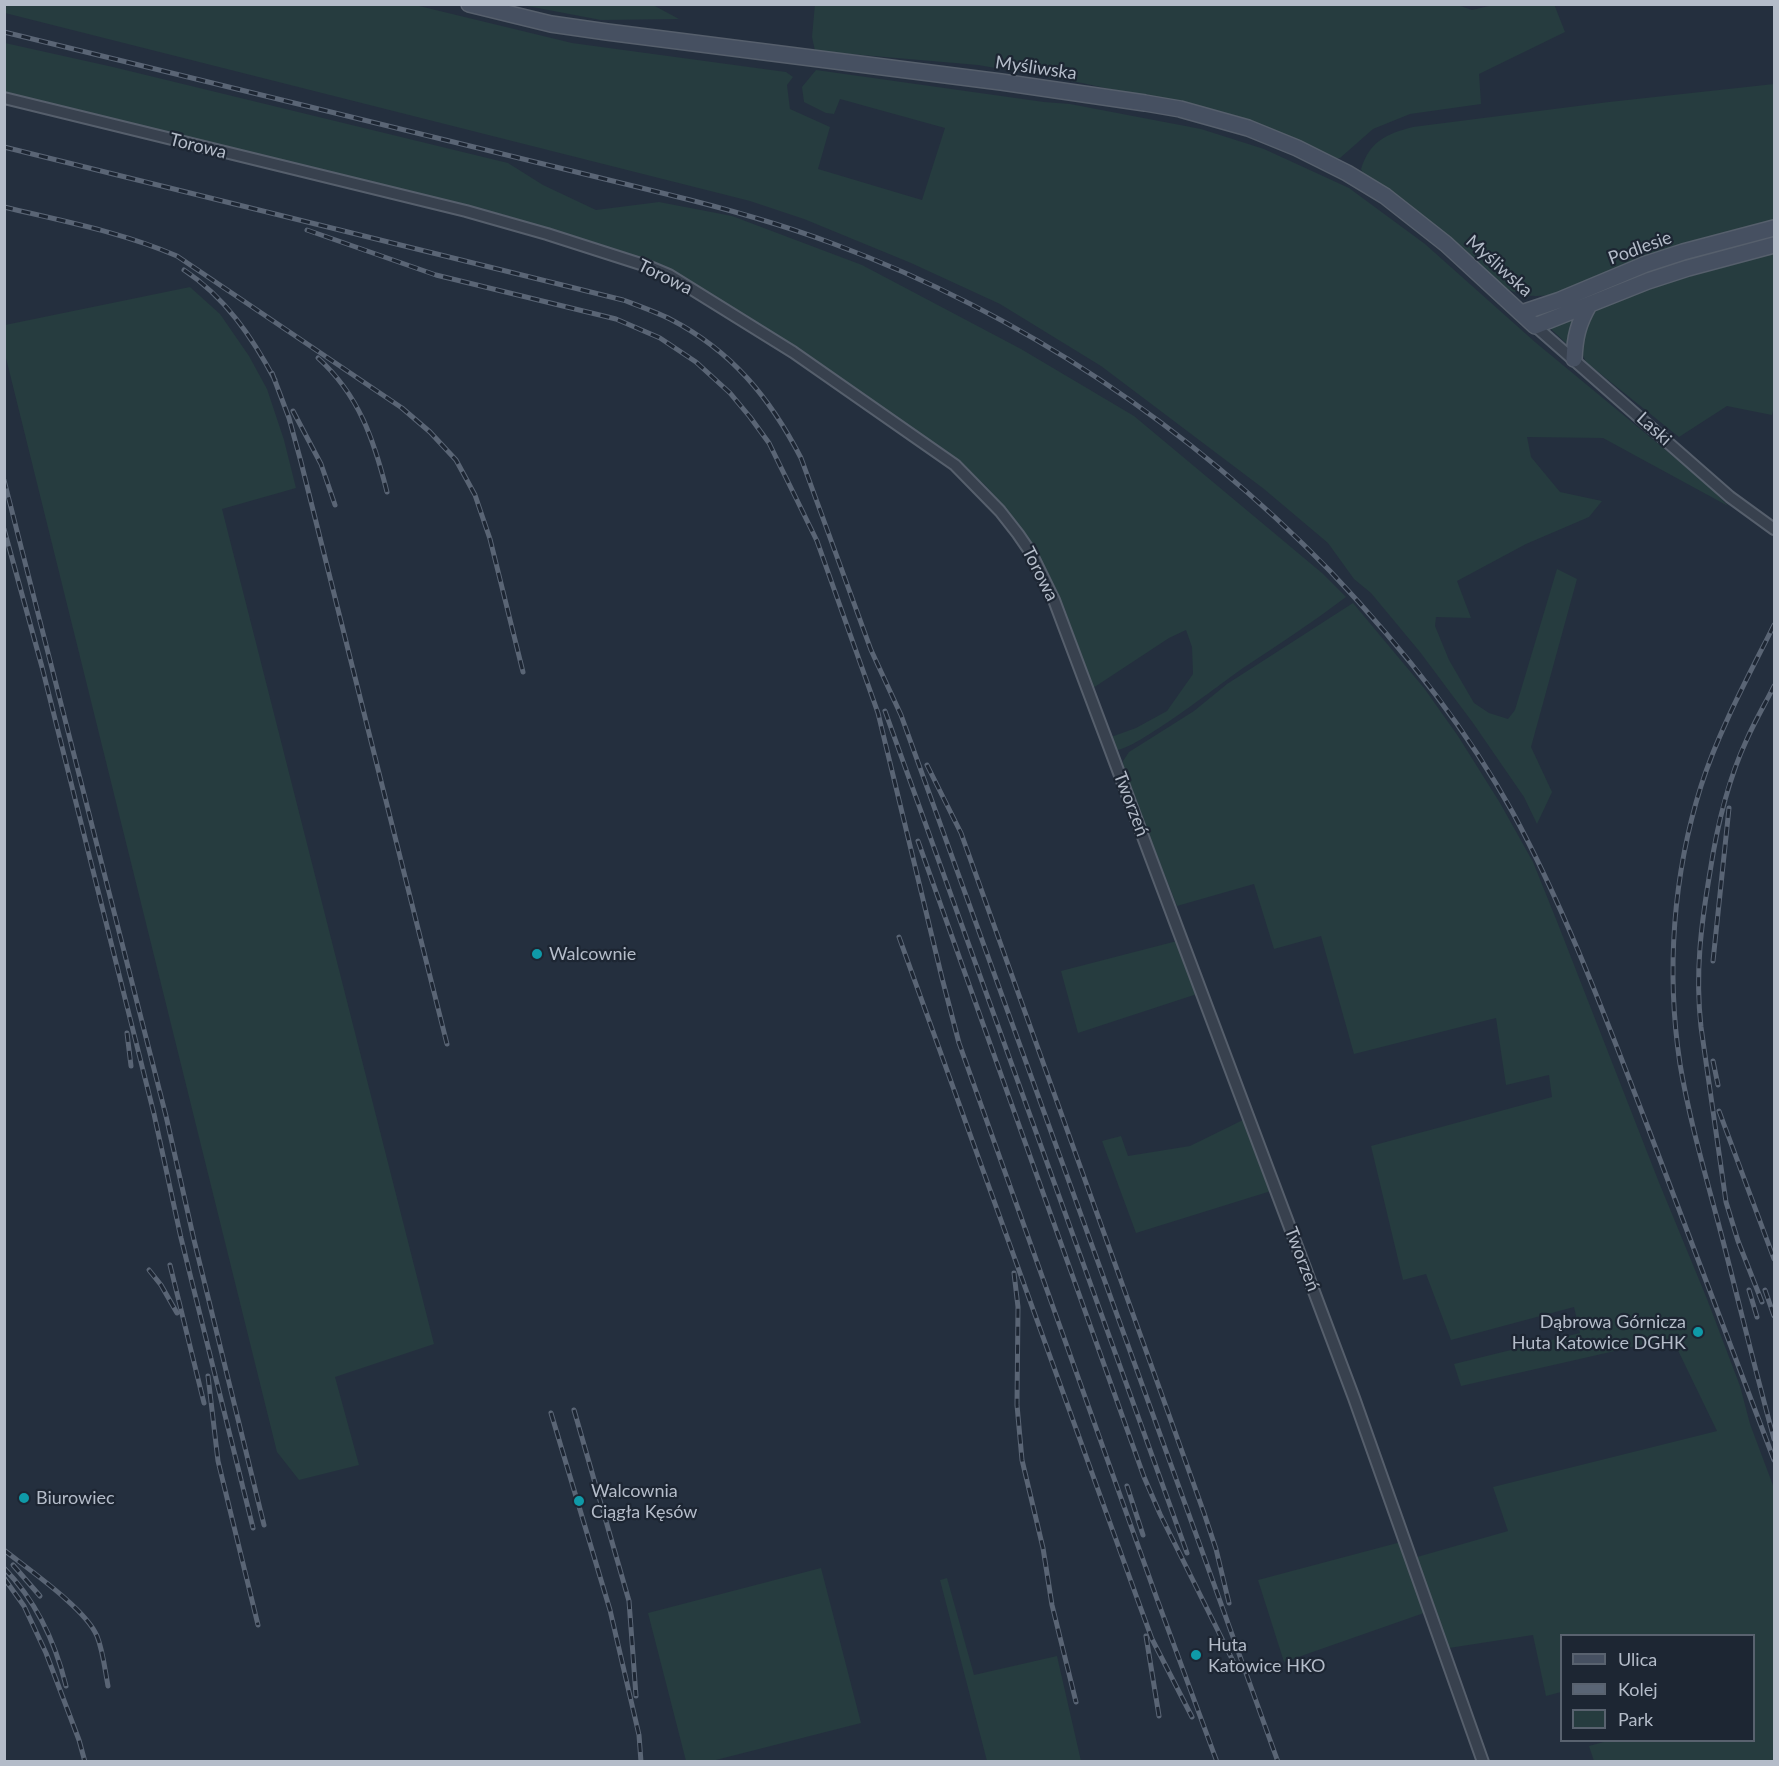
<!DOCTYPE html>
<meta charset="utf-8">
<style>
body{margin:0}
#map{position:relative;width:1779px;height:1766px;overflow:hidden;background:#242f3e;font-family:Lato,sans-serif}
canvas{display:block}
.frame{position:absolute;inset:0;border:6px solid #b4bcc9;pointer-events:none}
.legend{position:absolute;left:1560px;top:1634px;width:195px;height:108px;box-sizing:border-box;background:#1d2633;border:2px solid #59626f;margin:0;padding:8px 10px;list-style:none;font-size:18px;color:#b4bcc9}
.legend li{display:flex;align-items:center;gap:12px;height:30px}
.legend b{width:30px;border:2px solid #59626f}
</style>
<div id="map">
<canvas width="1779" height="1766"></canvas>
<div class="frame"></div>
<ul class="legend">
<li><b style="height:8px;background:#465061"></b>Ulica</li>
<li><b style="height:8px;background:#5a6575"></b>Kolej</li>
<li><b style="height:16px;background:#263c3f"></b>Park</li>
</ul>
</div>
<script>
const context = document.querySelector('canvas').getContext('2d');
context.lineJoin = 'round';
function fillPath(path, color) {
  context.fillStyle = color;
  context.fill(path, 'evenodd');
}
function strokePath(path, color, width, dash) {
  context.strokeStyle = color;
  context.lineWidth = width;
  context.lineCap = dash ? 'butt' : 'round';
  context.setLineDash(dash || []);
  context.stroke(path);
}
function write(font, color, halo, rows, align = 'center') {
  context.font = font + ' Lato,sans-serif';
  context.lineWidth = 4.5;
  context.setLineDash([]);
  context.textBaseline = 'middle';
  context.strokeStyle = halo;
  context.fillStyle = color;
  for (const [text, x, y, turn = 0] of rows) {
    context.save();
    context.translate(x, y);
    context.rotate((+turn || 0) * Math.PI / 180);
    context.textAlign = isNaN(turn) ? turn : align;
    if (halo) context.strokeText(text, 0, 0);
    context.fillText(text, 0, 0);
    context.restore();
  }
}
const green = new Path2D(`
 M 815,4 L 1455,4 L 1472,10 L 1493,5 L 1554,4 L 1565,32 L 1479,74 L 1481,104 L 1410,114 L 1373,129 L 1340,158 L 1332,159 L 1211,111 L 1082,83 L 978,65 L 815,51 L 812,37 Z
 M 4,5 L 415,5 L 572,43 L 786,72 L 793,77 L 787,85 L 790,109 L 830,127 L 818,169 L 922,200 L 945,128 L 840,99 L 834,114 L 826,113 L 804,102 L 802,87 L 816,70 L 1044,102 L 1070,104 L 1201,129 L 1264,149 L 1349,188 L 1425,244 L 1535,342 L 1708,485 L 1728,506 L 1603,438 L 1527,437 L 1531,457 L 1560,492 L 1602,501 L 1589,517 L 1526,544 L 1457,581 L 1471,618 L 1436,617 L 1435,626 L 1449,660 L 1474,703 L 1489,713 L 1508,719 L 1515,710 L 1557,569 L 1577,579 L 1531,747 L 1552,792 L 1537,824 L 1524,797 L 1473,723 L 1420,652 L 1371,593 L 1354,579 L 1328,543 L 1264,489 L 1101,366 L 1000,304 L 911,263 L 804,219 L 750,201 L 5,13 Z
 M 522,5 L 653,5 L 679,19 L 601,20 Z
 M 5,43 L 113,67 L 508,163 L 543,185 L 596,210 L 659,202 L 732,216 L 862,265 L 1021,349 L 1134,416 L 1322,573 L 1346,597 C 1313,622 1278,645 1243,668 C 1223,682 1134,751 1116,750 L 1111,737 L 1136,728 L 1167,711 L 1193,674 L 1192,647 L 1186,630 L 1169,638 L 1093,688 L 1064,607 L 1048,574 L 1018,524 L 985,485 L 933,443 L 739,311 L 683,277 L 646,259 L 504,215 L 5,92 Z
 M 1774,84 L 1774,222 L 1552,295 C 1522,298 1514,294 1490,278 L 1364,176 L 1361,169 C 1370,141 1386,134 1413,127 L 1609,102 Z
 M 1774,253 L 1774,407 L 1772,415 L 1727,406 L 1679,437 L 1587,363 C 1574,342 1584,331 1593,310 L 1635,292 Z
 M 190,287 L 220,314 L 249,356 L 267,389 L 284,440 L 296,488 L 222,509 L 434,1344 L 335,1377 L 359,1465 L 299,1480 L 277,1452 L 5,354 L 5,325 Z
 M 1571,320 L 1575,322 L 1570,347 L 1550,328 Z
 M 1353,603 L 1424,688 L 1458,736 L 1500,803 L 1533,862 L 1558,924 L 1658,1180 L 1707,1299 L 1740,1386 L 1750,1424 L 1774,1488 L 1774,1761 L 1594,1761 L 1589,1746 L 1611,1740 L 1754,1740 L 1754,1636 L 1562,1636 L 1561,1692 L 1546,1696 L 1533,1635 L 1449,1648 L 1417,1557 L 1508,1531 L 1493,1487 L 1717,1431 L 1672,1338 L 1461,1386 L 1454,1364 L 1580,1333 L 1574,1307 L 1451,1340 L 1426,1274 L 1403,1280 L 1371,1146 L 1552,1097 L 1549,1075 L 1506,1085 L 1496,1018 L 1354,1054 L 1321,936 L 1274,949 L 1254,884 L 1177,906 L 1124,772 L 1123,761 L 1129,752 L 1194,711 L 1227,684 Z
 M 1177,941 L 1197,994 L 1078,1033 L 1061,971 Z
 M 1245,1119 L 1271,1191 L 1136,1233 L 1102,1141 L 1121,1136 L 1128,1156 L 1190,1146 Z
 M 1401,1542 L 1424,1613 L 1284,1662 L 1258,1580 Z
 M 821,1568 L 861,1723 L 712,1761 L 686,1761 L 648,1613 Z
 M 947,1578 L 974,1675 L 1057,1656 L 1081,1761 L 987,1761 L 940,1580 Z`);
const street = new Path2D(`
 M 4,98 L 466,211 L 547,234 L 650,267 L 669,275 L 793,352 L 955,465 L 1000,511 L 1018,534 L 1031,553 L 1054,600 L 1354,1398 L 1483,1762
 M 1535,326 L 1730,497 L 1774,529`);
const secondary = new Path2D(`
 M 469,4 L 551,24 L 607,32 L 1001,82 L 1145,103 L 1180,109 L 1248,128 L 1297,148 L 1347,173 L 1385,196 L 1446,244 L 1535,326 L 1648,281 L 1688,268 L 1774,245
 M 1521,313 L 1560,300 L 1646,264 L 1683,252 L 1774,228
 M 1574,359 C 1575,337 1578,324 1589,305`);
const rail = new Path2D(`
 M 4,32 L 662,193 C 720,207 778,223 834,244 C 1022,314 1190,427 1330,571 C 1400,645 1464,724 1513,813 C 1567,913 1606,1019 1647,1125 C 1689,1237 1732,1348 1774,1460
 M 4,147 L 623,300 C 639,306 656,312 670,319 C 732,351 770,398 801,458 L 871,650 L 901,715 L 1278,1762
 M 4,207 C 62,221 122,232 177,256 L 402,408 L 430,432 L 456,460 L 475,495 L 490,539 L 523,672
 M 307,230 L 436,275 L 616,319 L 660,338 L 696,362 L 730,393 L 750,417 L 769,443 L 817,541 L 878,713 L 942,978 L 959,1043 L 1157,1599 L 1217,1762
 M 184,270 C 225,297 252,337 275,380
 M 318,358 C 359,395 374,440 387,492
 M 272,373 L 289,418 L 301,462 L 447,1044
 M 293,411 L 321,464 L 335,505
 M 4,480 L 166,1116 L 194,1240 L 264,1525
 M 4,529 L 42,667 L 154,1114 L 181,1238 L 253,1528
 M 1774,625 C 1748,677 1719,730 1701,786 C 1673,875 1666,972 1680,1064 C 1690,1124 1708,1183 1723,1241 C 1740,1307 1756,1373 1774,1439
 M 885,711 L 1187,1553
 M 927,765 L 961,833 L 1204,1513 L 1216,1549 L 1229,1603
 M 918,841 L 1144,1477 L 1160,1514 L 1237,1669
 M 899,937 L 1137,1598 L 1152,1639 L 1192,1717
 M 1713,961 L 1729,808
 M 127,1033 L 131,1066
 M 1713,1061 L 1718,1085
 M 1719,1111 L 1774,1259
 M 170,1265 L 204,1403
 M 149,1270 L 161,1285 L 177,1313
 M 1014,1273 L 1018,1307 L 1017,1405 L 1022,1460 L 1043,1548 L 1052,1605 L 1076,1702
 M 1749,1290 L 1757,1317
 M 1765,1290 L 1774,1316
 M 1762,1302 L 1738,1241 L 1726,1202 L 1701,1027 C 1695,973 1701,925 1710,872 C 1717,826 1727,782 1747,739 C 1755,721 1765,704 1774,686
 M 208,1376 L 218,1461 L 258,1625
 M 574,1410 L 629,1601 L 636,1696
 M 551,1413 L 610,1610 L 639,1735 L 641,1762
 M 1127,1486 L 1143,1535
 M 4,1550 C 28,1569 86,1609 97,1636 C 103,1651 105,1670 108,1686
 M 13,1565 L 40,1596
 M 4,1568 C 36,1601 55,1641 66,1686
 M 4,1578 L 24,1606 L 46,1653 L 79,1740 L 85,1762
 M 1146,1636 L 1159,1716`);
const markers = [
 [537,954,6,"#0f9aa8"],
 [1698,1332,6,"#0f9aa8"],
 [24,1498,6,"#0f9aa8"],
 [579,1501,6,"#0f9aa8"],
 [1196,1655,6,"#0f9aa8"]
];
const streetNames = [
 ["Myśliwska",1036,68,8],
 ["Torowa",198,146,14],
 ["Podlesie",1640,248,-20],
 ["Myśliwska",1499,266,42],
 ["Torowa",665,277,26],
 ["Laski",1654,429,42],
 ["Torowa",1040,574,63],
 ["Tworzeń",1131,804,69],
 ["Tworzeń",1302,1259,69]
];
const poiNames = [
 ["Walcownie",549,954],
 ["Dąbrowa Górnicza",1686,1322,"right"],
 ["Huta Katowice DGHK",1686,1343,"right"],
 ["Walcownia",591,1491],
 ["Ciągła Kęsów",591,1512],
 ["Biurowiec",36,1498],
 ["Huta",1208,1645],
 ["Katowice HKO",1208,1666]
];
fillPath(green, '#263c3f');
strokePath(street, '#565f6c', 14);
strokePath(secondary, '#565f6c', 18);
strokePath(street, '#38414e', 10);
strokePath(secondary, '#465061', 15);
strokePath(rail, '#5a6575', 5);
strokePath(rail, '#1d2633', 3, [9]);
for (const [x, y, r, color] of markers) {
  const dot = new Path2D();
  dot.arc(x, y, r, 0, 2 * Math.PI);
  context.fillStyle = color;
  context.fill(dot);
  strokePath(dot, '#1d2633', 2);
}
write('18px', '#b4bcc9', '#1d2633', streetNames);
write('18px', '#b4bcc9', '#1d2633', poiNames, 'left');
</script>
